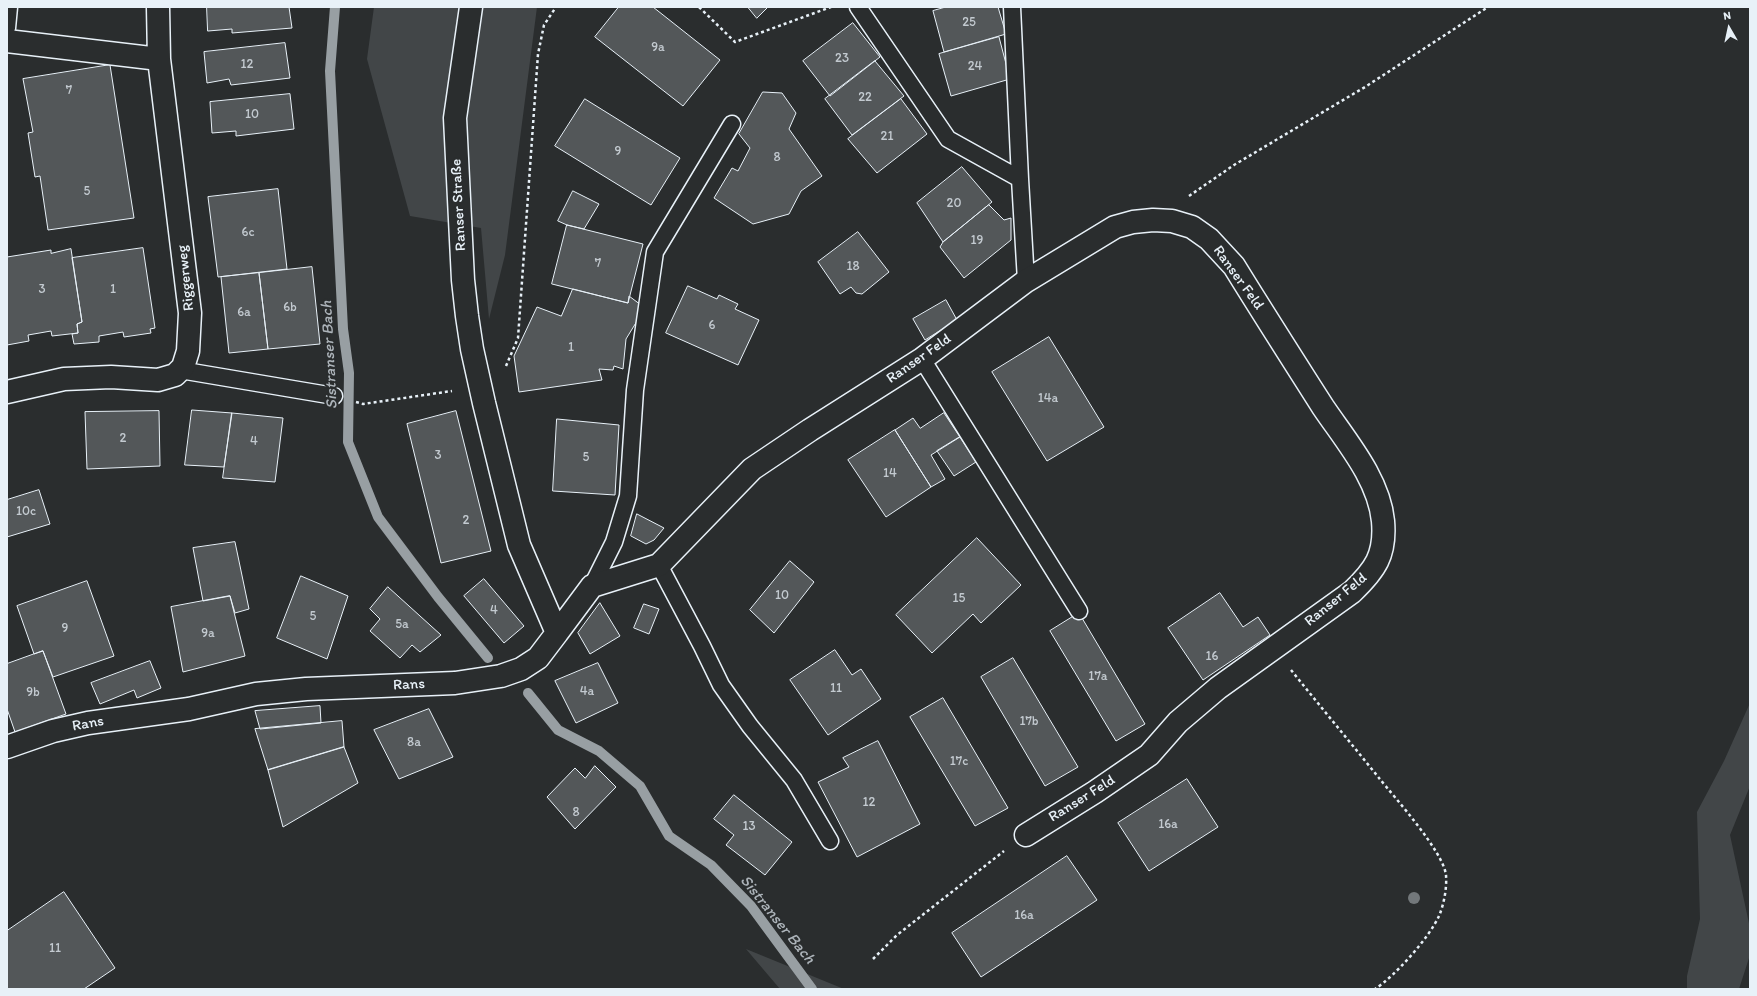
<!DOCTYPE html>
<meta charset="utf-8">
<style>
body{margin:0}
#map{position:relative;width:1757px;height:996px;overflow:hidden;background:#2a2d2e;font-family:Itim,sans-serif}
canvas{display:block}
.frame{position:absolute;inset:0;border:8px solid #e8f1f8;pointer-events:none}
.north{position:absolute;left:1709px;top:8px;width:40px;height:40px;-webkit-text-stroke:3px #2a2d2e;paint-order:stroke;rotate:351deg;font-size:11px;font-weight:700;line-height:16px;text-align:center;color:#e8f1f8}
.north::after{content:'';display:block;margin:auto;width:14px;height:18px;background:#e8f1f8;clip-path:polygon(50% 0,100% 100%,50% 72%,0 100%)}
</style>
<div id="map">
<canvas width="1757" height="996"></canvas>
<div class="frame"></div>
<div class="north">N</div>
</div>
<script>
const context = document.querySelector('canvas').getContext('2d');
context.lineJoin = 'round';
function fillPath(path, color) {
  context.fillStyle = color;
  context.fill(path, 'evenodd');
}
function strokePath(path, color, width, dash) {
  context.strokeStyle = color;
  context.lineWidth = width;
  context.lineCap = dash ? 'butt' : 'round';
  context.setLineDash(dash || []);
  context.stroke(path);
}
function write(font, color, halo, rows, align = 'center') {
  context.font = font + ' Itim,sans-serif';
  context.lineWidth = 4;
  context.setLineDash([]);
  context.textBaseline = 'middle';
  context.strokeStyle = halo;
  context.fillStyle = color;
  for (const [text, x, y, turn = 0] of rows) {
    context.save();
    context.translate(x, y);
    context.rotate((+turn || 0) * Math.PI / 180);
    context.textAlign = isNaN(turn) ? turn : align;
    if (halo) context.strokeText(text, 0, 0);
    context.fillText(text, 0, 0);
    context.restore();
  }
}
const green = new Path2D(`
 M 374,7 L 537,7 L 505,255 L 489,319 L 481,228 L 410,216 L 367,59 Z
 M 1750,703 L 1750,786 L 1730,835 L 1750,928 L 1750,955 L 1739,989 L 1687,989 L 1687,976 L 1700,919 L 1697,812 L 1724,761 Z
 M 746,949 L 844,989 L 780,989 Z`);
const stream = new Path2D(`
 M 335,7 L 330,71 L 343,329 L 349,373 L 348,442 L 378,517 L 438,597 L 488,658
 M 528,693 L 558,730 L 599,751 L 640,786 L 669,836 L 711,865 L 751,906 L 812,989`);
const building = new Path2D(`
 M 207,7 L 289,7 L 292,28 L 232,33 L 232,29 L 208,31 Z
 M 619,7 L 653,7 L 720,60 L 683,106 L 595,37 Z
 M 748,7 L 768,7 L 757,18 Z
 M 946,7 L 998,7 L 1006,34 L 944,52 L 933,11 Z
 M 853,23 L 880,57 L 830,96 L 803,61 Z
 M 999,37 L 1010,79 L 951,96 L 939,54 Z
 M 285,43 L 290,78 L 231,85 L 229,79 L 207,83 L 204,52 Z
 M 875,61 L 904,96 L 852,135 L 825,99 Z
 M 110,65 L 134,218 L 48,230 L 40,176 L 35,177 L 28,133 L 33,132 L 23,79 Z
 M 763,92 L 782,93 L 796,113 L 789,129 L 822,176 L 801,191 L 789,214 L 753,224 L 714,198 L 732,168 L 738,171 L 750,148 L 739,134 Z
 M 290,94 L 294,129 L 236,136 L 236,131 L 212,133 L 210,102 Z
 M 585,99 L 680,158 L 651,205 L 555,146 Z
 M 901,99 L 927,134 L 877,173 L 848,139 Z
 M 962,167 L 992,202 L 943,242 L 917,203 Z
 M 278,189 L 287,269 L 218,277 L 208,197 Z
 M 573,191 L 599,204 L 584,229 L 567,225 L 558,221 Z
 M 989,205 L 1004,220 L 1011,218 L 1011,240 L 964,278 L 940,247 L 943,242 Z
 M 567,225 L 643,244 L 628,303 L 552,284 Z
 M 858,232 L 889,272 L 862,294 L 856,293 L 851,287 L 840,294 L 818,262 Z
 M 143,248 L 155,328 L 150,329 L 151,333 L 124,337 L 123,332 L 99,336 L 99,342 L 74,344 L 72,334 L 78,333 L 77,324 L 82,322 L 72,258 Z
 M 71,249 L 82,322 L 77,324 L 78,333 L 52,336 L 51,331 L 28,335 L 29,341 L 7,345 L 7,257 L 51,250 L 51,253 Z
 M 312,267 L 320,344 L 268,349 L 259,273 Z
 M 259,273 L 268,349 L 229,353 L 221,277 Z
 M 688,286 L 717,299 L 719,295 L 738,304 L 735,309 L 759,320 L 738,365 L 666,333 Z
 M 573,289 L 628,303 L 629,296 L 645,308 L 626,339 L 623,369 L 614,366 L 613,370 L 599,369 L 602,380 L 519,392 L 514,356 L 537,307 L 561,316 Z
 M 946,300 L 957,320 L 925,340 L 913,319 Z
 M 1049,337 L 1104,427 L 1047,461 L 992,372 Z
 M 192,410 L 232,413 L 224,467 L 185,465 Z
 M 159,411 L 160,466 L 87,469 L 85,412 Z
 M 456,411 L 491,551 L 441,563 L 407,424 Z
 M 232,413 L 283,418 L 275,482 L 223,478 Z
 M 944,413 L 960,437 L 931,455 L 945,479 L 931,487 L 895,430 L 913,418 L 920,428 Z
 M 557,419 L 619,425 L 615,495 L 553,491 Z
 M 895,430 L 931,487 L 886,517 L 848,460 Z
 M 960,437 L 976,462 L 954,476 L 937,451 Z
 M 39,490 L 50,524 L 7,537 L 7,500 Z
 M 637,514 L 664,528 L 654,540 L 646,544 L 631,536 Z
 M 977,538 L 1021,585 L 981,623 L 973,614 L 932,653 L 896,615 Z
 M 235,542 L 249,609 L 235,613 L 230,596 L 203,601 L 193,548 Z
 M 790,561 L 814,582 L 774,633 L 750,610 Z
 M 301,576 L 348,596 L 327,659 L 277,638 Z
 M 484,579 L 524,626 L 504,643 L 464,596 Z
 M 87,581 L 114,656 L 53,677 L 43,651 L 34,654 L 17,606 Z
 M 388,587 L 441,635 L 420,652 L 412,645 L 400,658 L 370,631 L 380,619 L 370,609 Z
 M 1220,593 L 1243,627 L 1258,617 L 1270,635 L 1203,680 L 1168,628 Z
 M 230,596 L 245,656 L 183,672 L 171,607 Z
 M 600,603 L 620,636 L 590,654 L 578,633 Z
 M 644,604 L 659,609 L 649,634 L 634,628 Z
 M 1079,613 L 1145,724 L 1116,741 L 1050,631 Z
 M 835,650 L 852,675 L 861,669 L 881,699 L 828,735 L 790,680 Z
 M 43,651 L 66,714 L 15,732 L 7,709 L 7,664 Z
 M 1013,658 L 1078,767 L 1045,786 L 981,677 Z
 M 150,661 L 161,688 L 137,698 L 134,690 L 100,704 L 91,683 Z
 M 598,663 L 618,703 L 576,723 L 555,681 Z
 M 943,698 L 1008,808 L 975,826 L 910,717 Z
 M 320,706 L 321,723 L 260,729 L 255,711 Z
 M 429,709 L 453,757 L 399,779 L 374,730 Z
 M 342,721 L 344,747 L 268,770 L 255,729 Z
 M 878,741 L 920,824 L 857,857 L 818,782 L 849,767 L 843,758 Z
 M 344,747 L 358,783 L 283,827 L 268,770 Z
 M 595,766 L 616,787 L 575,829 L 547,797 L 575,768 L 585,778 Z
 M 1187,779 L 1218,827 L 1149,871 L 1118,823 Z
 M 734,795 L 792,842 L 765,875 L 726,845 L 734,835 L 714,819 Z
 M 1067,856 L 1097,900 L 981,977 L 952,933 Z
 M 64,892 L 115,968 L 84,989 L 7,989 L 7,931 Z`);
const path = new Path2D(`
 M 699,7 L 735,42 L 831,7
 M 1189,196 L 1234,165 L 1365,87 L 1488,7
 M 506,366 L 518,338 L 538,54 L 544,25 L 556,7
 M 356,402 L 363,404 L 452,391
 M 1291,670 C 1320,706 1350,742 1379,778 C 1395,798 1443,851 1446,875 C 1447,888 1444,904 1439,916 C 1429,938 1395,976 1375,989
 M 873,959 L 897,935 L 1004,851`);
const lane = new Path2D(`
 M 858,7 L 948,139 L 1020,179 L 1026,281
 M 1012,7 L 1020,179
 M 7,28 L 9,7
 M 922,359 L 1079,611
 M 180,370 L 334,396
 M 659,565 L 702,646 L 721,685 L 750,726 L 794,780 L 830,841
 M 592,586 L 614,542 L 628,496 L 635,390 L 655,252 L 732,124`);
const street = new Path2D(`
 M 7,41 L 159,59
 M 7,392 L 64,379 L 111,377 L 158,380 L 175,375 L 183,367 L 188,351 L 190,313 L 159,59 L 158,7
 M 557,633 L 592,586 L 659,565 L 752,469 L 810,430 L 922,359 L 1026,281 L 1115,227 L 1133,222 L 1153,220 L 1172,221 L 1192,227 L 1209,239 L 1234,266 C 1263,313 1293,360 1323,407 C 1346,441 1379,479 1383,521 C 1386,555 1375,570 1352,592 L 1218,688 L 1178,722 L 1149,755 L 1095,792 L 1026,835
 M 7,747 L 53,731 L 88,723 L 189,709 L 256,694 L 306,689 L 455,683 L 501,676 L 521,669 L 538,658 L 557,633 L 519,545 L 484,403 L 472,349 L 467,316 L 463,280 L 455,118 L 471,7`);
const trees = [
 [1414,898]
];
const numberNames = [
 ["25",969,23],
 ["9a",658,48],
 ["23",842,59],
 ["12",247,65],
 ["24",975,67],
 ["7",69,91],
 ["22",865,98],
 ["10",252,115],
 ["21",887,137],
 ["9",618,152],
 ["8",777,158],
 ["5",87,192],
 ["20",954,204],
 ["6c",248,233],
 ["19",977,241],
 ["7",598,264],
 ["18",853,267],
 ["3",42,290],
 ["1",113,290],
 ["6b",290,308],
 ["6a",244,313],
 ["6",712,326],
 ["1",571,348],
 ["14a",1048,399],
 ["2",123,439],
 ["4",254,442],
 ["3",438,456],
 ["5",586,458],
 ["14",890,474],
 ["10c",26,512],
 ["2",466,521],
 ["10",782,596],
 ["15",959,599],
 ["4",494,611],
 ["5",313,617],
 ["5a",402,625],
 ["9",65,629],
 ["9a",208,634],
 ["16",1212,657],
 ["17a",1098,677],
 ["11",836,689],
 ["4a",587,692],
 ["9b",33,693],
 ["17b",1029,722],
 ["8a",414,743],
 ["17c",959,762],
 ["12",869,803],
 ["8",576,813],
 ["16a",1168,825],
 ["13",749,827],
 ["16a",1024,916],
 ["11",55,949]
];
const streetNames = [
 ["Ranser Straße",459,205,-93],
 ["Riggerweg",186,278,-96],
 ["Ranser Feld",1238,278,54],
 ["Ranser Feld",919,359,-35],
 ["Ranser Feld",1336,600,-39],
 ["Rans",409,685,-3],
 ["Rans",88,724,-10],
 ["Ranser Feld",1082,799,-32]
];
const waterNames = [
 ["Sistranser Bach",330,355,-93],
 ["Sistranser Bach",777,920,51]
];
fillPath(green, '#424648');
strokePath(stream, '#989fa3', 10);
fillPath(building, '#535759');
strokePath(building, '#e8f1f8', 1);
strokePath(lane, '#e8f1f8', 19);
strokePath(street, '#e8f1f8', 25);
strokePath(path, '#e8f1f8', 2.5, [3, 3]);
strokePath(lane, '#2a2d2e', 16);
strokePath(street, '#2a2d2e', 22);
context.fillStyle = '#73787b';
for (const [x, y] of trees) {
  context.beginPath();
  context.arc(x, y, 6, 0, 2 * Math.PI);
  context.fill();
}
write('13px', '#c3cad0', null, numberNames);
write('15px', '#e8f1f8', '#2a2d2e', streetNames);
write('italic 16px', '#acb3b9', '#2a2d2e', waterNames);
</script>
